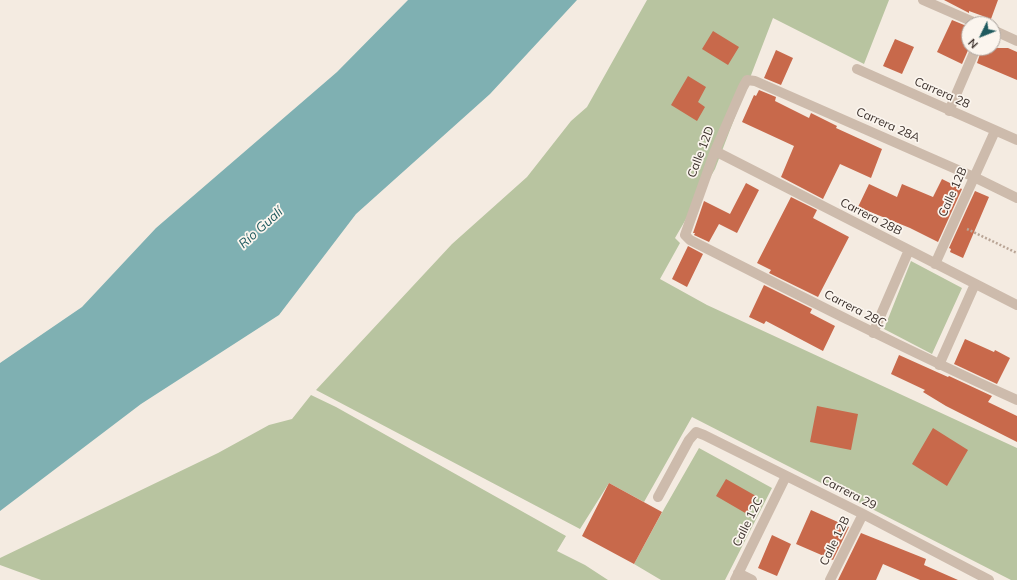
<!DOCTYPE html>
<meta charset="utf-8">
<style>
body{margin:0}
#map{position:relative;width:1017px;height:580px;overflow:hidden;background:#f4ebe1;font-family:Mulish,sans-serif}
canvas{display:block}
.north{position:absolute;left:961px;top:16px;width:40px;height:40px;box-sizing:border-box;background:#fbf5ee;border:1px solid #aea6a0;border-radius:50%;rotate:227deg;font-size:11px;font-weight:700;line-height:16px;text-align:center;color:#3b302b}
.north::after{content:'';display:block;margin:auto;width:14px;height:18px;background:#1f5a5e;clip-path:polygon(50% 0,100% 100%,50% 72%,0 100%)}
</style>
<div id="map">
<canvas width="1017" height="580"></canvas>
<div class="north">N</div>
</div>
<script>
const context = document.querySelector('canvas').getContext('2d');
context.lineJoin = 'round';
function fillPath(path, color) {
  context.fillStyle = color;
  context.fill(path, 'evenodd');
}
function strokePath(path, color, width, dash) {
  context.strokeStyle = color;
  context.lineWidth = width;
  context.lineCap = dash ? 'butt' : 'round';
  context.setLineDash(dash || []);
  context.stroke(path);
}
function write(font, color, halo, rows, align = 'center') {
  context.font = font + ' Mulish,sans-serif';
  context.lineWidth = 3.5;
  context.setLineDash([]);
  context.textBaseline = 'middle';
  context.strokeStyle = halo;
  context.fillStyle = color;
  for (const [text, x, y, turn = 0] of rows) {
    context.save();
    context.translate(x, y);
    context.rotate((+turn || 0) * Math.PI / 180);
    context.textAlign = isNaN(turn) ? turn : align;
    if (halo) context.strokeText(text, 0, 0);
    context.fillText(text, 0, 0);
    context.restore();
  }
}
const green = new Path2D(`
 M 647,0 L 889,0 L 864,64 L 773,18 L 715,169 L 675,238 L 680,243 L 660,279 L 707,305 L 1017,448 L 1017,580 L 1011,580 L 692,417 L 644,502 L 609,483 L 580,529 L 316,390 L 452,244 L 527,177 L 571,121 L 587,107 Z
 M 911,261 L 962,288 L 932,354 L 884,329 Z
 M 311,395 L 336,407 L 566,536 L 557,551 L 585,565 L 608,580 L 41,580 L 0,565 L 0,558 L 218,453 L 269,425 L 292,419 Z
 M 699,448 L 772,488 L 725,580 L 661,580 L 634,564 L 660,516 Z`);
const water = new Path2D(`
 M 408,0 L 577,0 L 490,94 L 356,214 L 279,315 L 141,404 L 0,511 L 0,363 L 82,307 L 156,228 L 337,72 Z`);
const building = new Path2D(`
 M 944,0 L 998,0 L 991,19 L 969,11 L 969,13 Z
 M 952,20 L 969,27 L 969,48 L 962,64 L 937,52 Z
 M 713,31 L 739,47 L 728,65 L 702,49 Z
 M 895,39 L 914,47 L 902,74 L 883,66 Z
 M 982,48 L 1008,48 L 1017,52 L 1017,80 L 977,63 Z
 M 776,50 L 793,58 L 781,85 L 764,78 Z
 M 688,76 L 706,87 L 698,102 L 705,107 L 697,121 L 671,105 Z
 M 759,90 L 776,97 L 775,101 L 809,118 L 811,113 L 837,126 L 836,128 L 882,149 L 871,178 L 840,164 L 823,199 L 781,177 L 794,146 L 742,122 L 754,95 L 756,96 Z
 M 942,179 L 962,189 L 938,242 L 910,228 L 858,207 L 869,184 L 897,197 L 902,184 L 933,197 Z
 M 746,183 L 759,190 L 737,233 L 719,224 L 709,242 L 694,235 L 695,233 L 693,233 L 704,201 L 730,214 Z
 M 975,191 L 989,197 L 963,258 L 950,252 L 951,249 L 949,248 Z
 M 791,197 L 817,210 L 813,218 L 849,237 L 818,297 L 769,273 L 771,270 L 757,263 Z
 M 688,246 L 703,254 L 687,287 L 672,279 Z
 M 764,285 L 812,309 L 810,313 L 835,326 L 823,351 L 766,321 L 764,324 L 749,317 Z
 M 965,339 L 994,352 L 995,350 L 1010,358 L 997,384 L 954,364 Z
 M 899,355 L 948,377 L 949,376 L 992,396 L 988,402 L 1017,416 L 1017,442 L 946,406 L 923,392 L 925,390 L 891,374 Z
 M 817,406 L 858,414 L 851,450 L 810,442 Z
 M 933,428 L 968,450 L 947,486 L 912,464 Z
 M 726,479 L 756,496 L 747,514 L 716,496 Z
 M 609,483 L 662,512 L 634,564 L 582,536 Z
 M 811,510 L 849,527 L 833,560 L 796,544 Z
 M 861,533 L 926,559 L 924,565 L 958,580 L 920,580 L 883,564 L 876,580 L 838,580 Z
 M 772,535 L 791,544 L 777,576 L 758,568 Z`);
const path = new Path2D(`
 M 967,229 L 1017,253`);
const street = new Path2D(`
 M 923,0 L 978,24
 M 993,30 L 1017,41
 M 857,69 L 1017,140
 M 949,111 L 976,48
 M 715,151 L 1017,305
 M 1017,198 L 974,177 L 755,81 L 747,80 L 743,87 L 715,151 L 685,235 L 690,240 C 798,295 906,350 1017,400
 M 935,264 L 995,131
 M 873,333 L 909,250
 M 939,365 L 975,284
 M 658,497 L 689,440 L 696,432 L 704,435 L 863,514 L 989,580
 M 738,573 L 752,580
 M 735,580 L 786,476
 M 830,580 L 863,514`);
const streetNames = [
 ["Carrera 28",942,93,24],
 ["Carrera 28A",888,125,24],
 ["Calle 12D",701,152,-69],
 ["Calle 12B",953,192,-66],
 ["Carrera 28B",871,217,27],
 ["Carrera 28C",855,309,27],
 ["Carrera 29",849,493,27],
 ["Calle 12C",748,522,-64],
 ["Calle 12B",835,541,-64]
];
const waterNames = [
 ["Río Gualí",261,228,-42]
];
fillPath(green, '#b8c4a0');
fillPath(water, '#7fb0b2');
fillPath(building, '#c8694b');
strokePath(path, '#b9a596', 2.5, [2, 2]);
strokePath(street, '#cdbbac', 10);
write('12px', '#3b302b', '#fbf5ee', streetNames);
write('italic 13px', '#1f5a5e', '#fbf5ee', waterNames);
</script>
